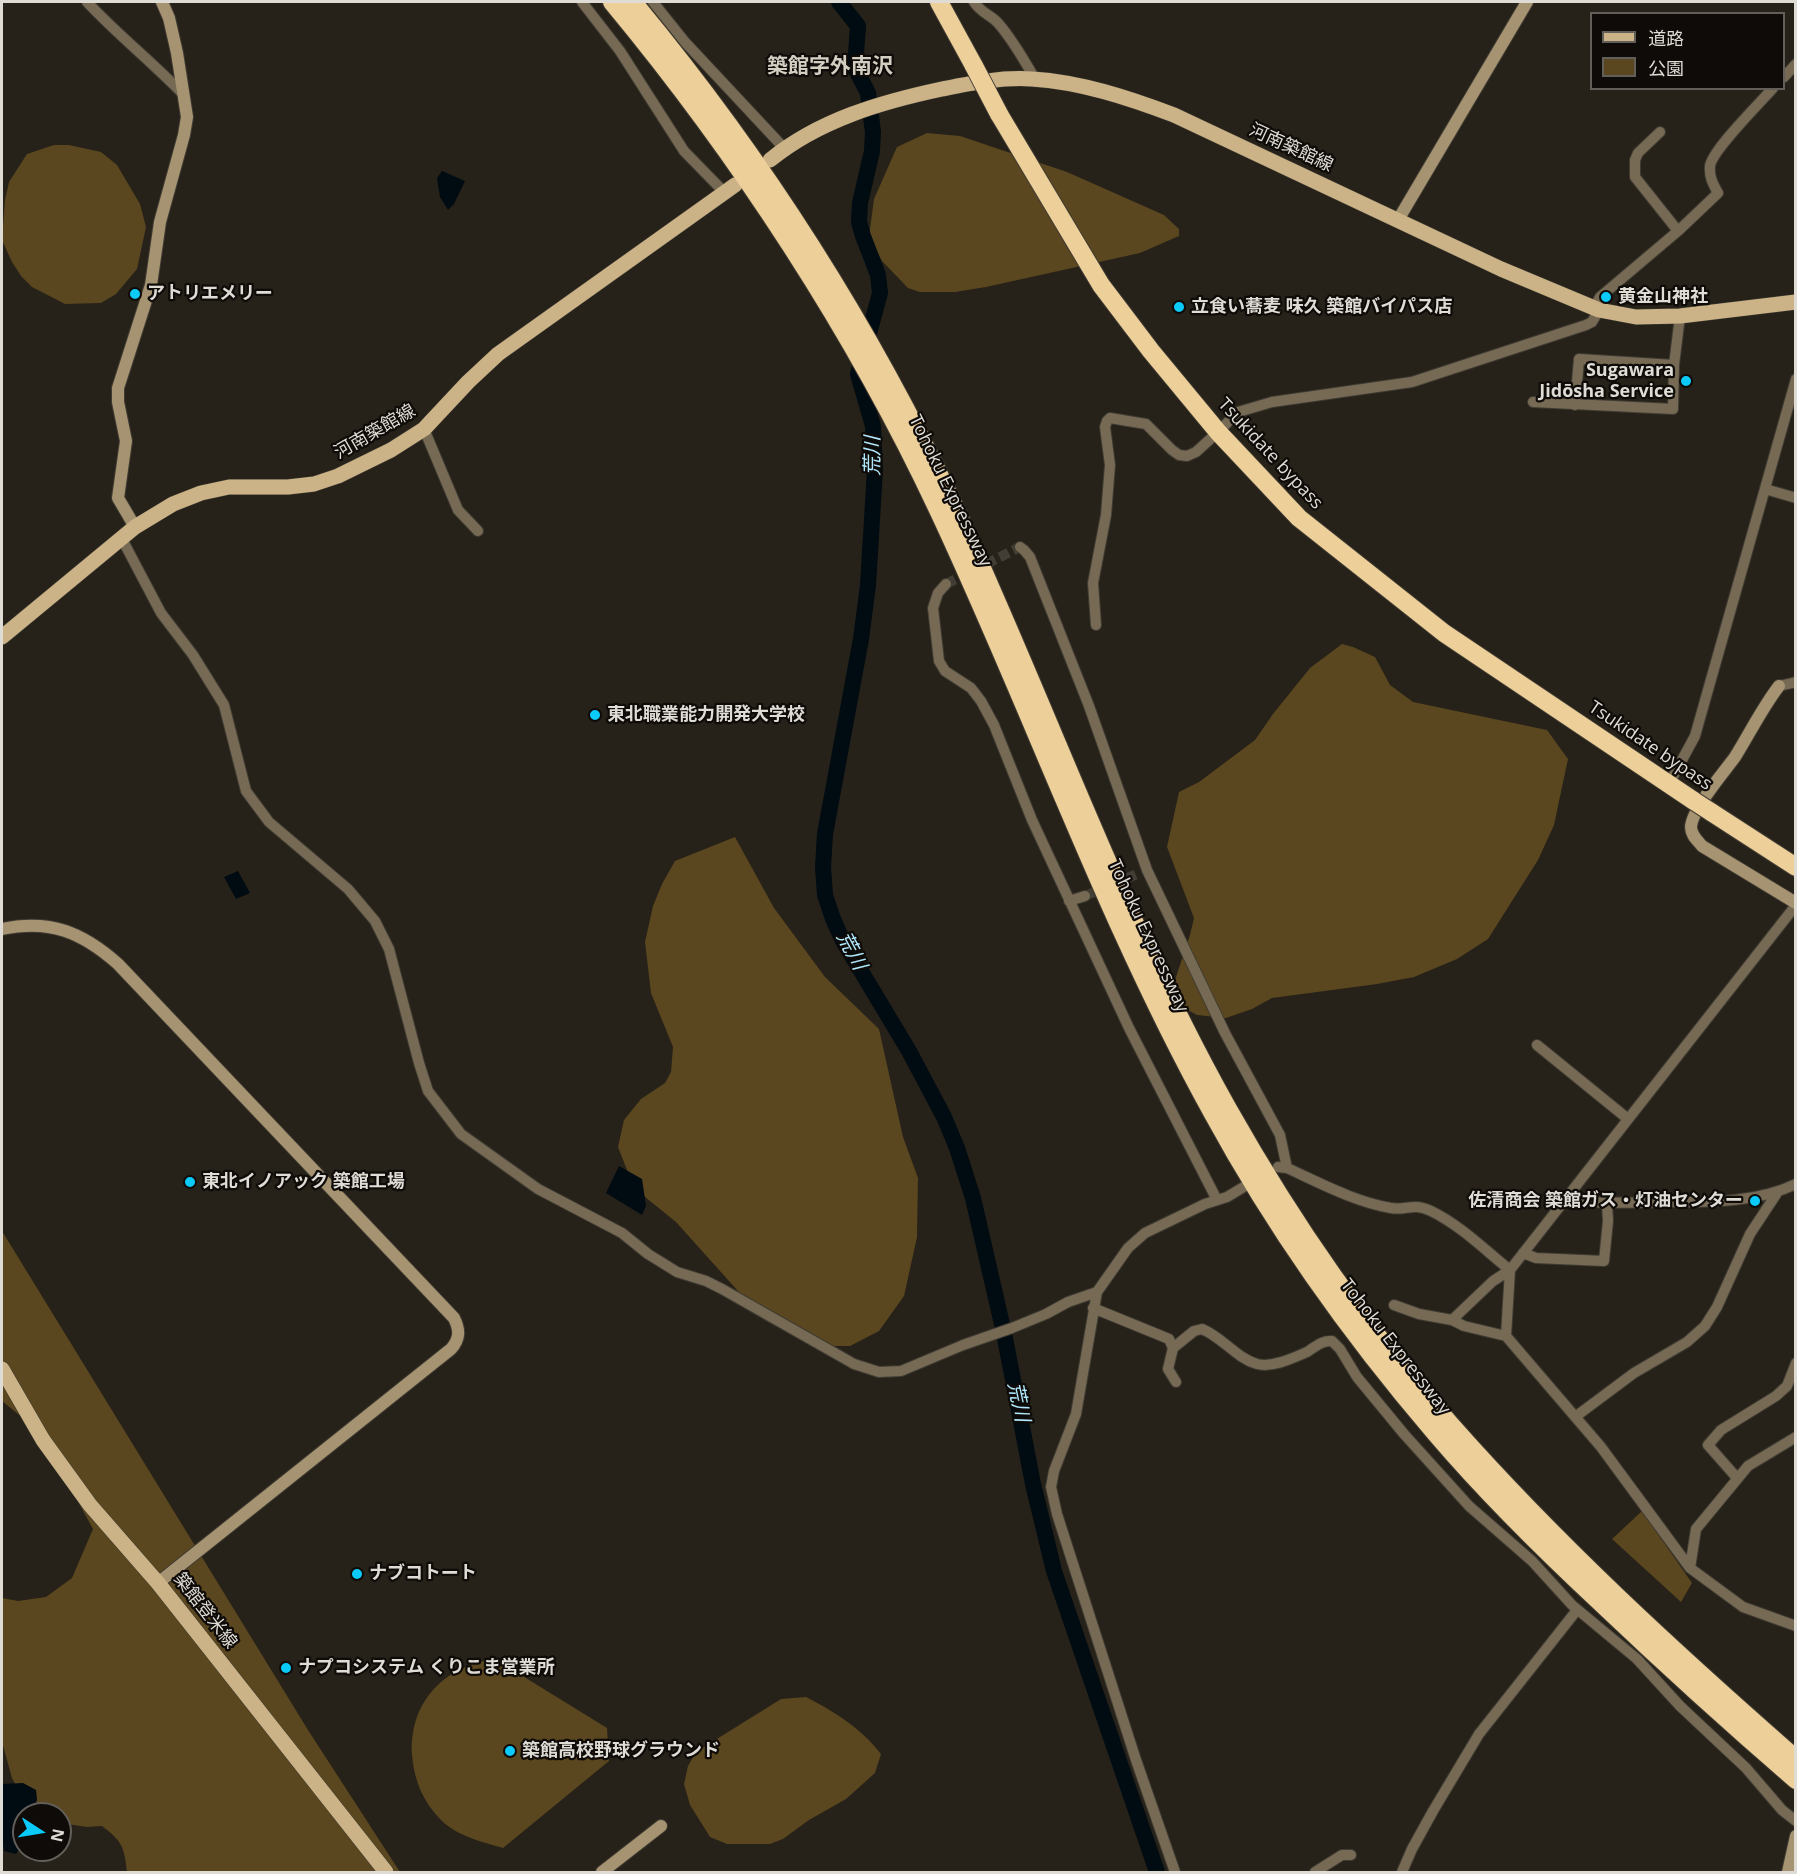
<!DOCTYPE html>
<meta charset="utf-8">
<style>
body{margin:0}
#map{position:relative;width:1797px;height:1874px;overflow:hidden;background:#262219;font-family:"Open Sans","Noto Sans JP",sans-serif}
canvas{display:block}
.frame{position:absolute;inset:0;border:3px solid #dfdcd6;pointer-events:none}
.legend{position:absolute;left:1590px;top:12px;width:195px;height:78px;box-sizing:border-box;background:#0e0b08;border:2px solid #625f5a;margin:0;padding:8px 10px;list-style:none;font-size:18px;color:#dfdcd6}
.legend li{display:flex;align-items:center;gap:12px;height:30px}
.legend b{width:30px;border:2px solid #625f5a}
.north{position:absolute;left:12px;top:1802px;width:60px;height:60px;box-sizing:border-box;background:#0e0b08;border:2px solid #625f5a;border-radius:50%;rotate:102deg;font-size:16px;font-weight:700;line-height:24px;text-align:center;color:#dfdcd6}
.north::after{content:'';display:block;margin:auto;width:21px;height:27px;background:#0acafa;clip-path:polygon(50% 0,100% 100%,50% 72%,0 100%)}
</style>
<div id="map">
<canvas width="1797" height="1874"></canvas>
<div class="frame"></div>
<ul class="legend">
<li><b style="height:8px;background:#cbb387"></b>道路</li>
<li><b style="height:16px;background:#5a461f"></b>公園</li>
</ul>
<div class="north">N</div>
</div>
<script>
const context = document.querySelector('canvas').getContext('2d');
context.lineJoin = 'round';
function fillPath(path, color) {
  context.fillStyle = color;
  context.fill(path, 'evenodd');
}
function strokePath(path, color, width, dash) {
  context.strokeStyle = color;
  context.lineWidth = width;
  context.lineCap = dash ? 'butt' : 'round';
  context.setLineDash(dash || []);
  context.stroke(path);
}
function write(font, color, halo, rows, align = 'center') {
  context.font = font + ' "Open Sans","Noto Sans JP",sans-serif';
  context.lineWidth = 4.5;
  context.setLineDash([]);
  context.textBaseline = 'middle';
  context.strokeStyle = halo;
  context.fillStyle = color;
  for (const [text, x, y, turn = 0] of rows) {
    context.save();
    context.translate(x, y);
    context.rotate((+turn || 0) * Math.PI / 180);
    context.textAlign = isNaN(turn) ? turn : align;
    if (halo) context.strokeText(text, 0, 0);
    context.fillText(text, 0, 0);
    context.restore();
  }
}
const green = new Path2D(`
 M 927,133 L 960,136 L 1067,172 L 1164,215 L 1179,229 L 1179,236 L 1140,253 L 986,287 L 955,292 L 920,292 L 908,288 L 882,261 L 869,237 L 874,199 L 897,147 Z
 M 54,145 L 69,145 L 101,152 L 117,165 L 140,204 L 146,227 L 137,269 L 116,294 L 101,303 L 65,304 L 32,287 L 21,276 L 12,262 L 2,240 L 5,200 L 9,182 L 27,154 Z
 M 1342,644 L 1353,647 L 1375,657 L 1390,685 L 1413,702 L 1547,730 L 1568,759 L 1554,825 L 1538,860 L 1488,939 L 1457,959 L 1414,977 L 1377,984 L 1272,998 L 1252,1009 L 1226,1018 L 1197,1015 L 1178,1005 L 1174,983 L 1190,935 L 1194,918 L 1167,847 L 1179,792 L 1199,782 L 1255,740 L 1273,714 L 1310,668 Z
 M 735,837 L 774,908 L 825,977 L 879,1029 L 903,1137 L 918,1178 L 917,1237 L 904,1296 L 879,1331 L 850,1346 L 813,1346 L 764,1320 L 676,1222 L 634,1188 L 618,1147 L 624,1120 L 641,1099 L 665,1083 L 671,1072 L 673,1047 L 651,993 L 645,942 L 653,906 L 662,884 L 675,861 Z
 M 2,1231 L 308,1730 L 400,1872 L 127,1872 C 124,1847 123,1842 102,1826 L 87,1827 L 60,1823 L 60,1814 L 30,1814 L 12,1778 L 2,1742 L 2,1598 L 18,1601 L 46,1597 L 72,1578 L 93,1529 L 40,1432 L 2,1401 Z
 M 1642,1511 L 1692,1583 L 1681,1602 L 1612,1539 Z
 M 495,1659 L 607,1728 L 609,1761 L 503,1848 C 482,1842 457,1836 441,1820 C 423,1802 414,1780 412,1755 C 409,1702 444,1666 495,1659 Z
 M 806,1697 C 835,1712 861,1728 881,1754 L 875,1773 L 846,1799 L 809,1820 L 783,1839 L 770,1844 L 727,1844 L 710,1837 L 690,1805 L 684,1784 L 688,1766 L 696,1752 L 781,1699 Z`);
const water = new Path2D(`
 M 442,171 L 465,181 L 454,204 L 448,210 L 440,197 L 437,178 Z
 M 238,871 L 250,893 L 236,899 L 224,877 Z
 M 619,1166 L 642,1179 L 646,1206 L 642,1215 L 606,1193 Z
 M 23,1783 L 36,1790 L 37,1799 L 34,1814 L 24,1814 L 24,1850 L 19,1849 L 16,1854 L 4,1851 L 2,1833 L 2,1784 Z`);
const river = new Path2D(`
 M 839,2 L 858,26 L 855,68 L 868,93 L 873,132 L 872,151 L 860,203 L 859,222 L 863,236 L 878,275 L 880,293 L 858,374 L 873,426 L 875,470 L 868,585 L 861,639 L 825,834 L 823,867 L 825,895 L 833,919 L 843,941 L 909,1051 L 944,1117 L 957,1148 L 973,1198 L 1004,1333 L 1033,1484 L 1054,1571 L 1157,1872`);
const streetTunnel = new Path2D(`
 M 946,584 L 1020,547
 M 1085,896 L 1137,874`);
const street = new Path2D(`
 M 87,2 C 117,34 152,62 183,94
 M 582,2 L 620,51 L 684,151 L 724,192
 M 653,2 L 685,42 L 784,148
 M 974,2 C 982,14 990,14 998,23 C 1013,40 1024,60 1035,79
 M 1784,77 L 1796,64
 M 1660,132 L 1638,153 L 1635,160 L 1635,177 L 1678,231
 M 1594,309 L 1600,297 L 1678,231 L 1718,193 C 1713,184 1709,177 1710,166 C 1712,150 1760,103 1773,88
 M 1533,402 L 1673,409 L 1674,365 L 1680,316
 M 1575,405 L 1579,359 L 1674,365
 M 424,429 L 458,510 L 478,531
 M 1765,489 L 1796,498
 M 122,539 L 161,613 L 193,655 L 224,705 L 246,791 L 269,822 L 348,889 L 375,921 L 389,949 L 419,1063 L 428,1091 L 461,1134 L 538,1189 L 622,1233 L 648,1254 L 677,1272 L 706,1281 L 722,1289 L 854,1364 L 879,1372 L 901,1371 L 963,1345 L 1012,1328 L 1046,1314 L 1068,1302 L 1097,1292
 M 1020,547 L 1024,550 L 1030,557 L 1089,706 L 1147,870 L 1225,1033 L 1280,1135 L 1287,1168
 M 946,584 L 938,593 L 933,608 L 939,661 L 945,671 L 971,688 L 981,701 L 994,725 L 1032,820 L 1129,1028 L 1217,1200
 M 1096,625 L 1093,583 L 1106,515 L 1110,465 L 1105,427 L 1107,421 L 1110,418 L 1146,424 L 1172,450 L 1179,455 L 1187,456 L 1196,452 L 1218,432 L 1238,412 L 1272,402 L 1412,382 L 1586,325 L 1592,322 L 1599,310
 M 1779,686 L 1796,682
 M 1669,784 L 1695,736 L 1796,379
 M 1069,901 L 1085,896
 M 1796,905 L 1510,1270 L 1506,1336 L 1601,1447 L 1690,1568 L 1743,1607 L 1796,1626
 M 1537,1045 L 1628,1119
 M 1278,1167 L 1287,1168 C 1320,1183 1355,1202 1391,1208 C 1407,1211 1412,1202 1431,1211 C 1460,1225 1485,1250 1510,1270 L 1493,1281 L 1452,1320
 M 1562,1201 C 1599,1203 1636,1203 1673,1202 C 1714,1202 1759,1202 1796,1184
 M 1523,1253 L 1536,1258 L 1604,1261 L 1608,1221 L 1607,1204
 M 1394,1305 L 1419,1314 L 1452,1320 L 1464,1326 L 1506,1336
 M 1093,1308 L 1169,1339 L 1173,1348 L 1168,1369 L 1176,1382
 M 1173,1348 L 1194,1331 L 1202,1329 C 1222,1337 1236,1358 1257,1364 C 1272,1368 1293,1358 1307,1352 C 1315,1347 1322,1340 1332,1341 L 1340,1349 L 1357,1377 L 1404,1434 L 1469,1506 L 1532,1561 L 1572,1605 L 1637,1659 L 1680,1706 L 1746,1768 L 1782,1810 L 1796,1821
 M 1575,1417 L 1634,1373 L 1687,1342 L 1705,1326 L 1717,1307 L 1750,1234 L 1777,1193
 M 1737,1478 L 1708,1445 L 1721,1430 L 1776,1396 L 1787,1386 L 1796,1363
 M 1690,1568 L 1696,1529 L 1748,1466 L 1796,1437
 M 1175,1872 L 1136,1760 L 1057,1514 L 1051,1487 L 1054,1471 L 1076,1414 L 1097,1292 L 1128,1248 L 1145,1233 L 1205,1204 L 1227,1197 L 1247,1185
 M 1315,1872 L 1342,1855 L 1351,1855
 M 1402,1872 L 1412,1849 L 1433,1811 L 1479,1734 L 1577,1610`);
const secondary = new Path2D(`
 M 1398,220 L 1527,2
 M 135,527 L 118,498 L 126,441 L 118,402 L 118,388 L 151,285 L 160,222 L 184,135 L 187,117 L 177,53 L 169,18 L 162,2
 M 1779,686 C 1762,708 1750,733 1735,757 C 1724,772 1692,809 1691,827 C 1691,835 1697,840 1702,846 L 1796,903
 M 2,929 C 50,919 82,932 118,964 L 454,1318 C 460,1330 460,1339 451,1349 L 158,1583
 M 602,1872 L 661,1826
 M 1788,1872 L 1796,1836`);
const primary = new Path2D(`
 M 770,160 C 819,120 881,102 942,89 C 972,83 1001,77 1032,79 C 1081,82 1129,98 1174,115 L 1501,269 L 1599,310 L 1636,317 L 1680,316 L 1796,302
 M 2,637 L 135,527 L 173,504 L 201,493 L 229,487 L 288,487 L 314,484 L 338,476 L 391,450 L 424,429 L 468,382 L 498,354 L 735,185
 M 2,1369 L 43,1440 L 90,1505 L 158,1583 L 386,1872`);
const highway = new Path2D(`
 M 612,2 C 739,155 855,332 939,512 C 1033,712 1106,921 1213,1114 C 1275,1228 1352,1336 1436,1434 C 1488,1495 1545,1551 1603,1605 C 1666,1665 1730,1723 1796,1780
 M 633,2 C 760,155 869,325 954,506 C 1047,706 1120,917 1228,1109 C 1291,1221 1365,1328 1450,1424 C 1556,1544 1675,1653 1796,1759
 M 939,2 L 974,66
 M 999,114 L 1101,285 L 1151,351 L 1218,432 L 1299,518 L 1444,633 L 1694,801
 M 1711,812 L 1796,867`);
const highwayBridge = new Path2D(`
 M 974,66 L 999,114
 M 1694,801 L 1711,812`);
const markers = [
 [135,294,6,"#0acafa"],
 [1606,297,6,"#0acafa"],
 [1179,307,6,"#0acafa"],
 [1686,381,6,"#0acafa"],
 [595,715,6,"#0acafa"],
 [190,1182,6,"#0acafa"],
 [1755,1201,6,"#0acafa"],
 [357,1574,6,"#0acafa"],
 [286,1668,6,"#0acafa"],
 [510,1751,6,"#0acafa"]
];
const streetNames = [
 ["河南築館線",1291,148,25],
 ["河南築館線",375,432,-30],
 ["Tsukidate bypass",1270,454,47],
 ["Tohoku Expressway",950,491,64],
 ["Tsukidate bypass",1650,746,34],
 ["Tohoku Expressway",1148,936,65],
 ["Tohoku Expressway",1395,1347,52],
 ["築館登米線",205,1611,52]
];
const poiNames = [
 ["アトリエメリー",147,294],
 ["黄金山神社",1618,297],
 ["立食い蕎麦 味久 築館バイパス店",1191,307],
 ["Sugawara",1674,371,"right"],
 ["Jidōsha Service",1674,392,"right"],
 ["東北職業能力開発大学校",607,715],
 ["東北イノアック 築館工場",202,1182],
 ["佐清商会 築館ガス・灯油センター",1743,1201,"right"],
 ["ナブコトート",369,1574],
 ["ナプコシステム くりこま営業所",298,1668],
 ["築館高校野球グラウンド",522,1751]
];
const waterNames = [
 ["荒川",873,456,-90],
 ["荒川",851,951,62],
 ["荒川",1018,1402,78]
];
const quarterNames = [
 ["築館字外南沢",830,67]
];
fillPath(green, '#5a461f');
fillPath(water, '#000b12');
strokePath(river, '#000b12', 16);
strokePath(streetTunnel, '#423e35', 10, [10, 5]);
strokePath(street, '#403c33', 12);
strokePath(secondary, '#403c33', 14);
strokePath(primary, '#403c33', 16);
strokePath(highway, '#403c33', 20);
strokePath(street, '#766a55', 10);
strokePath(secondary, '#a69371', 12);
strokePath(primary, '#cbb387', 15);
strokePath(highway, '#edcf9a', 18);
strokePath(highwayBridge, '#403c33', 20, []);
strokePath(highwayBridge, '#edcf9a', 18);
for (const [x, y, r, color] of markers) {
  const dot = new Path2D();
  dot.arc(x, y, r, 0, 2 * Math.PI);
  context.fillStyle = color;
  context.fill(dot);
  strokePath(dot, '#0e0b08', 2);
}
write('18px', '#dfdcd6', '#0e0b08', streetNames);
write('bold 18px', '#dfdcd6', '#0e0b08', poiNames, 'left');
write('italic 20px', '#b0e8fd', '#0e0b08', waterNames);
write('bold 21px', '#d3cdc2', '#0e0b08', quarterNames);
</script>
